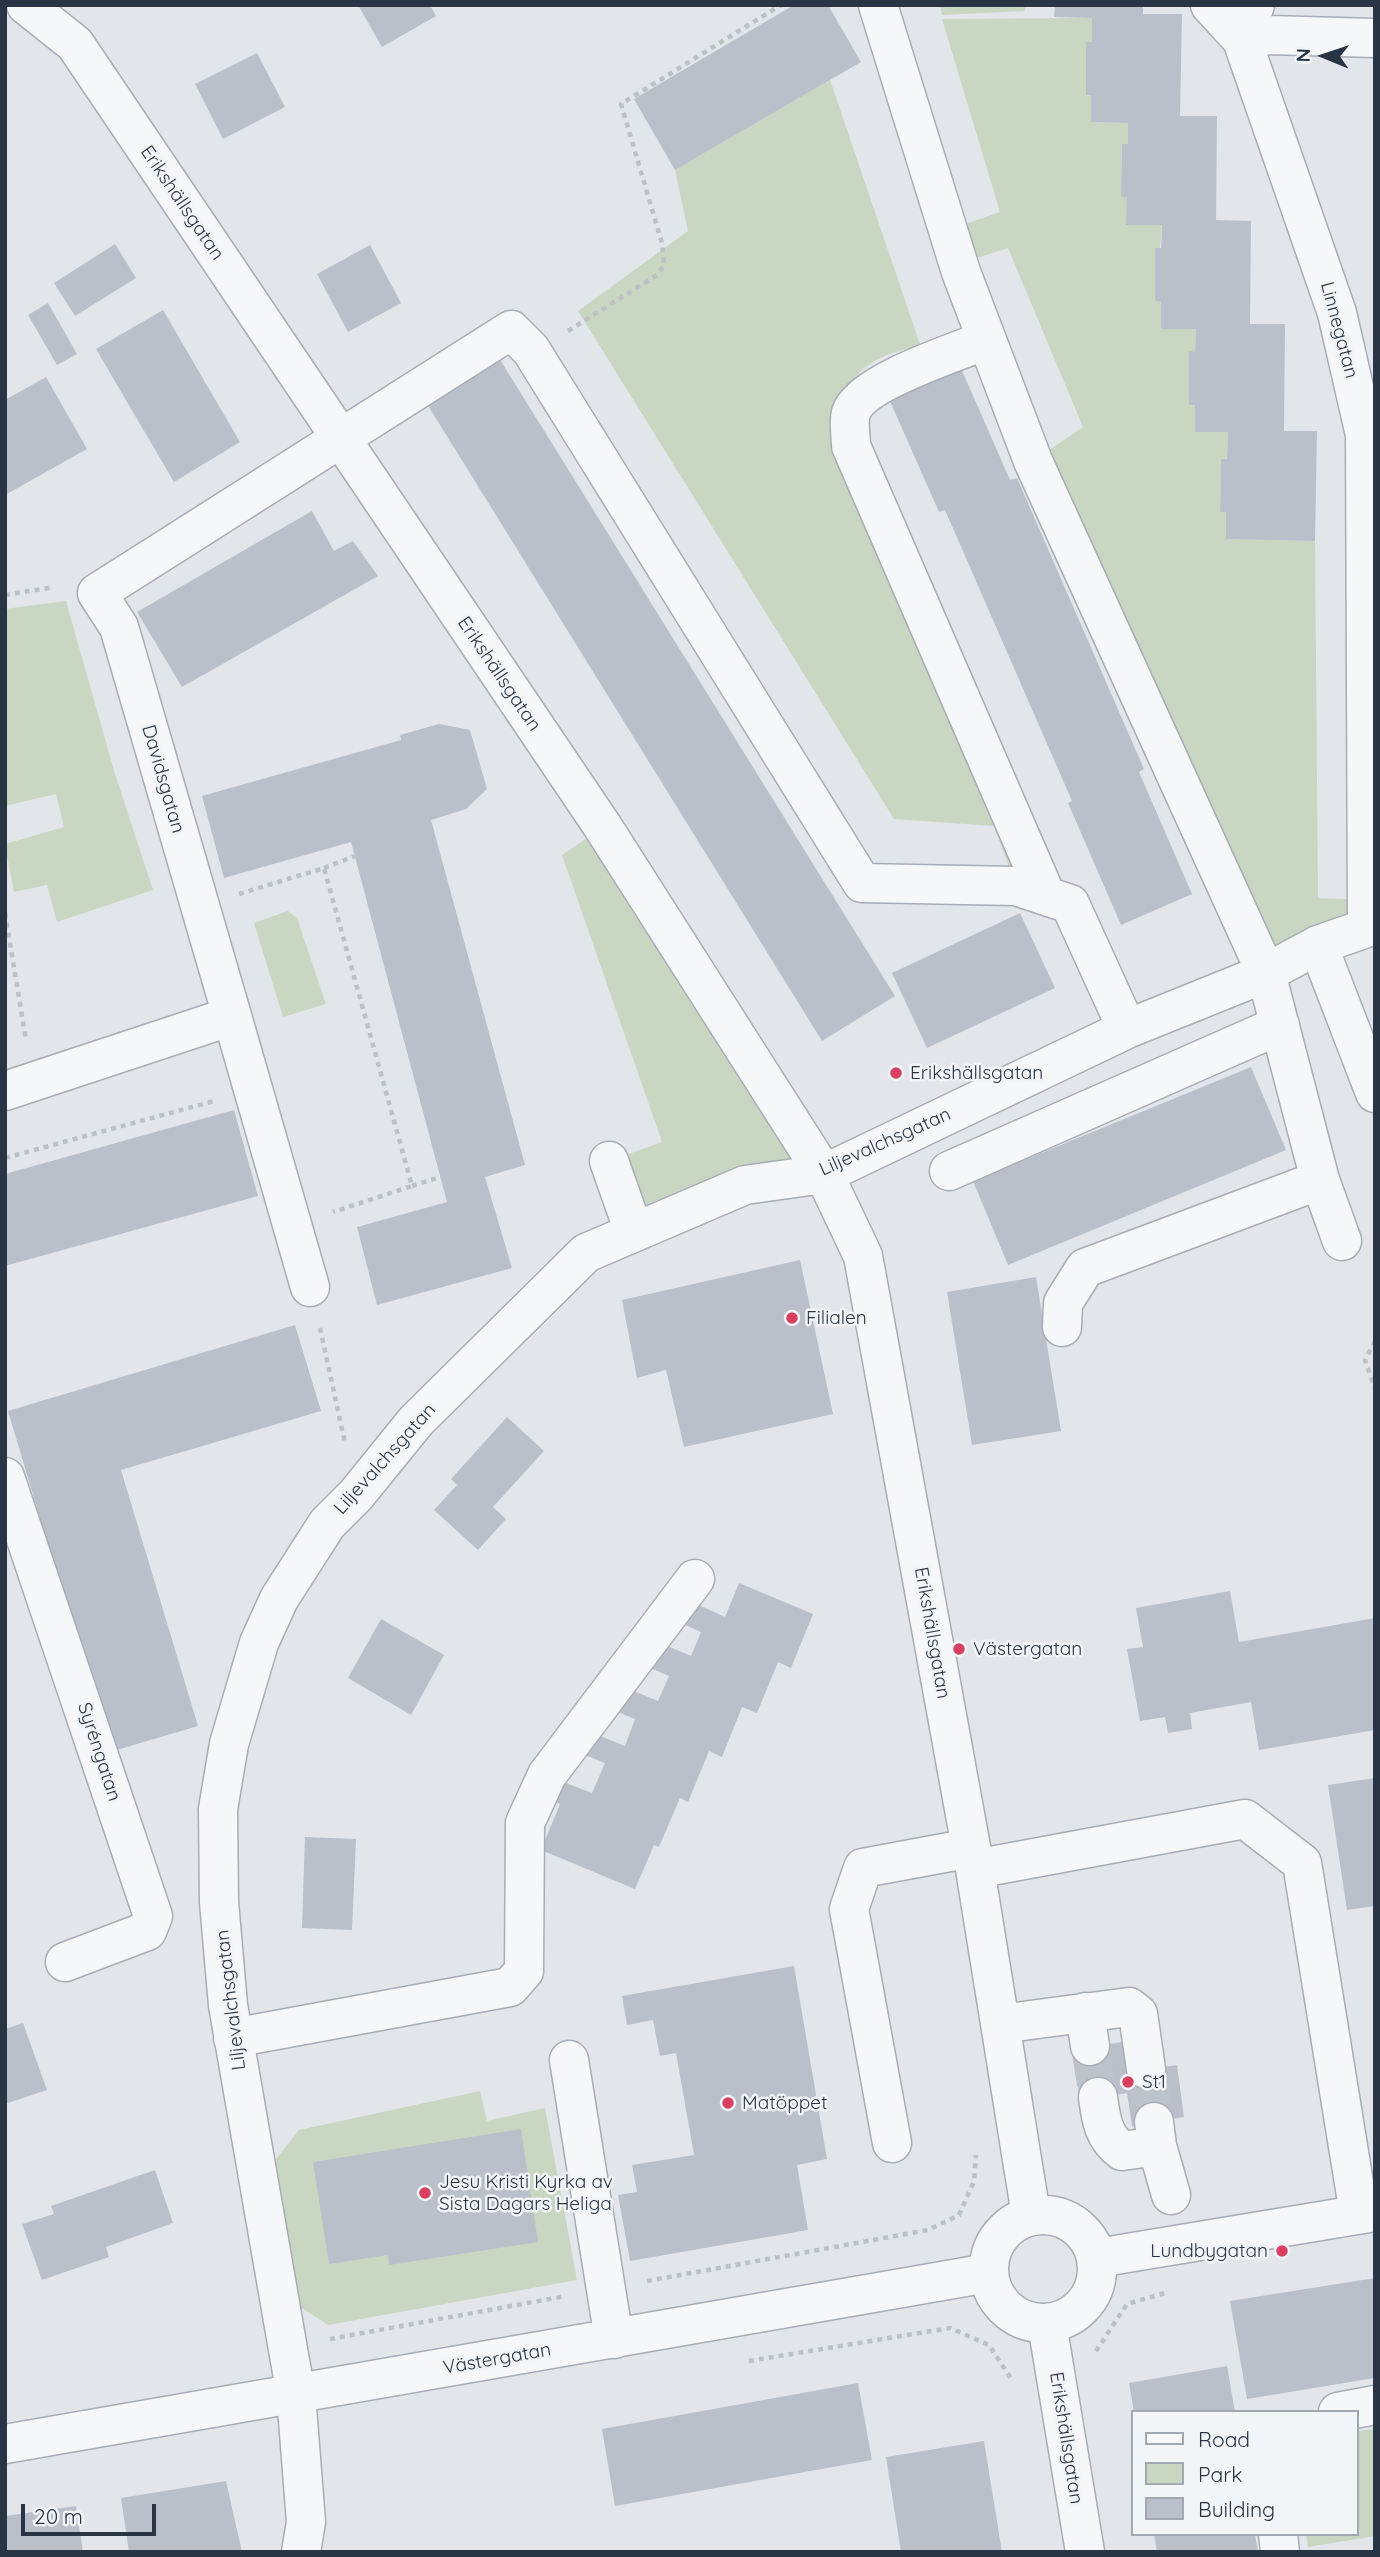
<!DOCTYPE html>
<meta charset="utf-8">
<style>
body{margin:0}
#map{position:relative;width:1380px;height:2557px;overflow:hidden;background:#e2e6eb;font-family:Quicksand,sans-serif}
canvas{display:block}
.frame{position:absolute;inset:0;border:7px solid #293544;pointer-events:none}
.legend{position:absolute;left:1131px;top:2410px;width:228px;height:126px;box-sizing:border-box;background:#f2f5f8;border:2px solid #a2a8b0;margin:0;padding:9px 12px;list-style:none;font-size:21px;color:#293544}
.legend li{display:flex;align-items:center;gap:14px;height:35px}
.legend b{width:35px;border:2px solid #a2a8b0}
.north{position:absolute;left:1289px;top:21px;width:70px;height:70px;-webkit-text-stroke:5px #f2f5f8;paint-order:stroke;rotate:272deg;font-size:19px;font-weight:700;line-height:28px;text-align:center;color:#293544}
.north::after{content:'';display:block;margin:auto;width:24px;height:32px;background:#293544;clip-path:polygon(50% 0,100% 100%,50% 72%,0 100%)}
.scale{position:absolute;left:21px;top:2504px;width:135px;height:32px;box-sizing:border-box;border:4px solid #293544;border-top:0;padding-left:9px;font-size:21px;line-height:24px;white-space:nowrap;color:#293544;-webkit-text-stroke:5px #f2f5f8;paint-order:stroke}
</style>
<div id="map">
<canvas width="1380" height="2557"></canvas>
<div class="frame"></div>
<ul class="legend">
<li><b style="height:9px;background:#f5f7f9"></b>Road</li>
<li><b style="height:19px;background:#c9d6c2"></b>Park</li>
<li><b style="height:19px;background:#b9c0c9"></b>Building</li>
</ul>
<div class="north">N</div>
<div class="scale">20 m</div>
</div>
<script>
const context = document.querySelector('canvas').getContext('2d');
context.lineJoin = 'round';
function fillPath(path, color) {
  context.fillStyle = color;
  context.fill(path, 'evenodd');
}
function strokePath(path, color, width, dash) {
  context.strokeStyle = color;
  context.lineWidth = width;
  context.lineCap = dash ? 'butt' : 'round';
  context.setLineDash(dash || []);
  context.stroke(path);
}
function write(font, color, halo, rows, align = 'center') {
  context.font = font + ' Quicksand,sans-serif';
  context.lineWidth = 5;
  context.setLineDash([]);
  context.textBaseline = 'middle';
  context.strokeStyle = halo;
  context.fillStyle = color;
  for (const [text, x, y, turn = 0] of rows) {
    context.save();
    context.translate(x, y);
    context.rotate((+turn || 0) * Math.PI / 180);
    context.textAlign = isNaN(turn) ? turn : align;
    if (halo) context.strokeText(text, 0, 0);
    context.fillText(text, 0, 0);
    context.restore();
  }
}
const green = new Path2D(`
 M 940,5 L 1025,5 L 1025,11 L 942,15 Z
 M 1092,18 L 1092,42 L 1086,42 L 1086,95 L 1091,95 L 1091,122 L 1128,123 L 1128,144 L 1122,145 L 1121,197 L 1127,197 L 1127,225 L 1162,225 L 1155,301 L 1161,302 L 1161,329 L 1196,329 L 1195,352 L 1189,352 L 1189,404 L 1195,405 L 1195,432 L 1228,432 L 1227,459 L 1221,459 L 1220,511 L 1226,512 L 1226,539 L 1315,541 L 1318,898 L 1366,900 L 1367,928 L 1266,973 L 1033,461 L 1083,427 L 1008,248 L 977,258 L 965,224 L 1000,212 L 942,19 Z
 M 830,80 L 921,347 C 879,352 857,367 836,404 L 1045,893 L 1016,886 L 994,826 L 894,819 L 578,311 L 688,231 L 675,170 Z
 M 66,601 L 115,774 L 153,890 L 57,922 L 47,885 L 14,892 L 5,846 L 5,844 L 64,827 L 56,794 L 5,806 L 5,609 Z
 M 603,827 L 824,1174 L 634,1232 L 609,1161 L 662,1142 L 562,855 Z
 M 288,911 L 297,918 L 326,1004 L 283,1017 L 254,923 Z
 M 480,2091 L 487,2121 L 545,2108 L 577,2280 L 328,2325 L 288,2299 L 265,2173 L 299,2130 Z
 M 1375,2429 L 1375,2536 L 1308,2547 L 1306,2534 L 1357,2534 L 1357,2431 Z`);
const building = new Path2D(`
 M 358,5 L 430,5 L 436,16 L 382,47 Z
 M 794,5 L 828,5 L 861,62 L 675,170 L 634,99 Z
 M 1055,5 L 1143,5 L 1143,14 L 1182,14 L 1180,116 L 1217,116 L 1216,220 L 1251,221 L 1250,324 L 1285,324 L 1284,431 L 1317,431 L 1315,541 L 1226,539 L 1226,512 L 1220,512 L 1221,459 L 1227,459 L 1228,432 L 1195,432 L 1195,405 L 1189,405 L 1189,351 L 1195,352 L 1196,329 L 1161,329 L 1161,302 L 1155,301 L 1155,248 L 1161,248 L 1162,225 L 1126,225 L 1127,197 L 1121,197 L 1122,144 L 1128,144 L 1128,123 L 1091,122 L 1091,95 L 1086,95 L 1086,42 L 1092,42 L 1092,18 L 1054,17 Z
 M 257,53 L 285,107 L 223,139 L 195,84 Z
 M 115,244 L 136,278 L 75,316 L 54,283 Z
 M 370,245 L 401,303 L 348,332 L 317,274 Z
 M 48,303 L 77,354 L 57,365 L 28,315 Z
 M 163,310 L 240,442 L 174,482 L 96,349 Z
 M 499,358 L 895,996 L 822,1041 L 427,404 Z
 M 960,366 L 1010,480 L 1017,478 L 1144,769 L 1139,772 L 1192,894 L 1121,925 L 1068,803 L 1072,801 L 945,510 L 939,512 L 889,399 Z
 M 46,377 L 87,449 L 5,495 L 5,400 Z
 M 312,511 L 334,551 L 353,541 L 378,576 L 182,687 L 137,612 Z
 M 439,724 L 470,730 L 487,789 L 466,809 L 431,820 L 525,1165 L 485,1177 L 512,1268 L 377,1305 L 357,1227 L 447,1202 L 351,842 L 224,878 L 202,796 L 401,740 L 400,735 Z
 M 1020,913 L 1055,988 L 927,1048 L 892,973 Z
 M 1251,1067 L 1286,1150 L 1008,1265 L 973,1181 Z
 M 234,1110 L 258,1196 L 5,1266 L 5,1174 Z
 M 800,1260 L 833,1414 L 684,1447 L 666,1370 L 637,1378 L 622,1300 Z
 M 1036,1277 L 1061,1431 L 972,1445 L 947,1292 Z
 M 295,1325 L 321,1411 L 121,1470 L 198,1726 L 110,1752 L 8,1411 Z
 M 507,1417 L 544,1451 L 493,1507 L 506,1519 L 478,1550 L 434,1510 L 457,1485 L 451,1479 Z
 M 739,1583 L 813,1614 L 791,1668 L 778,1662 L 757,1713 L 742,1707 L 722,1757 L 709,1751 L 688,1802 L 680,1798 L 659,1847 L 654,1845 L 635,1889 L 541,1850 L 560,1804 L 553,1801 L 561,1781 L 592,1793 L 605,1763 L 585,1755 L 593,1733 L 625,1746 L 635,1719 L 615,1711 L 624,1687 L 658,1701 L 669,1676 L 648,1667 L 658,1642 L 691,1656 L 701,1632 L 681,1623 L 690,1601 L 725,1617 Z
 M 1230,1591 L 1239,1642 L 1375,1618 L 1375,1730 L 1259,1750 L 1251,1702 L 1190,1713 L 1192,1729 L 1168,1733 L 1165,1717 L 1140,1721 L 1127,1649 L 1143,1647 L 1136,1608 Z
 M 381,1619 L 444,1655 L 411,1715 L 348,1678 Z
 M 1375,1778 L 1375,1906 L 1347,1910 L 1328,1785 Z
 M 305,1837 L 356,1839 L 352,1930 L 302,1928 Z
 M 794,1966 L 827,2159 L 797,2165 L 808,2230 L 630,2261 L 618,2195 L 637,2192 L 632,2165 L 694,2155 L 676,2053 L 660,2056 L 653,2020 L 627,2025 L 622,1996 Z
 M 23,2023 L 47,2090 L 5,2104 L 5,2029 Z
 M 1123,2042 L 1128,2072 L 1177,2065 L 1184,2117 L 1132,2126 L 1127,2093 L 1080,2100 L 1072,2049 Z
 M 521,2129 L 538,2242 L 389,2265 L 388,2255 L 329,2264 L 313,2162 Z
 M 155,2170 L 173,2223 L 106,2247 L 109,2257 L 42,2280 L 22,2224 L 54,2214 L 51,2206 Z
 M 1375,2278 L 1375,2378 L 1247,2399 L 1230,2301 Z
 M 1227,2366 L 1235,2412 L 1134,2412 L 1129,2383 Z
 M 858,2383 L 872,2460 L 615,2506 L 602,2429 Z
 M 984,2441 L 1002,2552 L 901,2552 L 886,2457 Z
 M 226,2481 L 242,2552 L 129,2552 L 121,2498 Z
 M 76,2506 L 83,2552 L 5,2552 L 5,2516 Z
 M 1154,2534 L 1255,2534 L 1258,2552 L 1157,2552 Z`);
const minorTunnel = new Path2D(`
 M 1090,2046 L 1098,2097
 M 1146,2069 L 1154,2122`);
const path = new Path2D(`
 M 568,331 L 657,275 L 664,265 L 662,243 L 621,104 L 781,5
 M 5,595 L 54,587
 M 324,868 L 355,856
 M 239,894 L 324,868 L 412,1186 L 333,1212
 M 5,913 L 26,1040
 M 5,1158 L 214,1101
 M 412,1186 L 440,1177
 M 320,1328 L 345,1443
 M 1375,1341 L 1365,1360 L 1375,1389
 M 647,2281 L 928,2230 L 959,2215 L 974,2181 L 976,2155
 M 330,2339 L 566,2296
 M 1096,2351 L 1127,2304 L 1165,2293
 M 749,2361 L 950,2328 L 989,2345 L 1012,2380`);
const minor = new Path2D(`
 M 26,5 L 75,44 L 603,827 L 824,1174 L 863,1256 L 975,1869 L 1031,2215
 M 878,5 L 961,272 L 1033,461 L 1266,973 L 1320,1180 L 1342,1241
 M 1210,5 L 1242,40 L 1337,313 L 1365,435 L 1367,928
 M 1242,40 L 1269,35 L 1375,38
 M 1242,40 L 1255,5
 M 984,341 C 956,352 860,383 851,413 C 848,422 851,436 851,446 L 1045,893
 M 1318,945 L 1375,1093
 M 232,1016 L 310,1287
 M 5,1091 L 232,1016 L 119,627 L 97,593 L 511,330 L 531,350 L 862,883 L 1016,886 L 1070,904 L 1127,1029
 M 609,1161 L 634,1232
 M 949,1171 L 1280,1025
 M 1062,1327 L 1063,1303 L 1085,1268 L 1320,1180
 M 5,1477 L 153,1916 L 147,1931 L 65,1962
 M 975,1869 L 1245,1819 L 1302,1863 L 1359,2214
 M 1085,2012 L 1090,2046
 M 1000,2024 L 1129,2007 L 1138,2014 L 1146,2069
 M 233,2038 L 510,1987 L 524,1971 L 525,1823 L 547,1775 L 695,1579
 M 569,2060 L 614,2339
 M 1098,2097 C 1101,2119 1103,2137 1122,2151 L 1157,2146
 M 1154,2122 L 1157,2146 L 1171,2195
 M 892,2143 L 849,1909 L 863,1868 L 971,1848
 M989 2269a54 54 0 1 1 108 0a54 54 0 1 1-108 0Z
 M 1097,2258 L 1375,2212
 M 1047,2324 L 1085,2552
 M 1338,2412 L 1375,2405
 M 5,2444 L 988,2273
 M 1278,2534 L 1280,2552
 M 301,2552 L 306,2522 L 296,2395 L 228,2005 L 219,1902 L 218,1809 L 229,1744 L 259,1643 L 279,1599 L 327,1524 L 356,1495 L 416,1421 L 586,1253 L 745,1185 L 824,1174 L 1127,1029 L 1266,973 L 1318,945 L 1375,925`);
const markers = [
 [896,1073,7,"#d74061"],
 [792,1318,7,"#d74061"],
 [959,1649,7,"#d74061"],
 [1128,2082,7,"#d74061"],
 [728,2103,7,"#d74061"],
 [425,2193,7,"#d74061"],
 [1282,2251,7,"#d74061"]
];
const streetNames = [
 ["Erikshällsgatan",182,203,56],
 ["Linnegatan",1339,330,75],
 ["Erikshällsgatan",499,674,56],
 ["Davidsgatan",163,779,74],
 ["Liljevalchsgatan",885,1142,-24],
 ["Liljevalchsgatan",385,1459,-48],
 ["Erikshällsgatan",932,1633,80],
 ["Syréngatan",99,1752,72],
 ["Liljevalchsgatan",231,2000,-97],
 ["Västergatan",497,2359,-10],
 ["Erikshällsgatan",1066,2438,81]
];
const poiNames = [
 ["Erikshällsgatan",910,1073],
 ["Filialen",806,1318],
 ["Västergatan",973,1649],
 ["St1",1142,2082],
 ["Matöppet",742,2103],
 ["Jesu Kristi Kyrka av",439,2182],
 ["Sista Dagars Heliga",439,2204],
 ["Lundbygatan",1268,2251,"right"]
];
fillPath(green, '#c9d6c2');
fillPath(building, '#b9c0c9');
strokePath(minorTunnel, '#bdc3ca', 38, [38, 19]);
strokePath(minor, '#a7adb6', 41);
strokePath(path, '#bcc1c6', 4.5, [5, 5]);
strokePath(minor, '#f5f7f9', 38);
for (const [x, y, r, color] of markers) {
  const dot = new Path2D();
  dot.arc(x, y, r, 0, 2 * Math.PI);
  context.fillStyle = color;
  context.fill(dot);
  strokePath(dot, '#f2f5f8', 2.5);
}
write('19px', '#293544', '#f2f5f8', streetNames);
write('19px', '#293544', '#f2f5f8', poiNames, 'left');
</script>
